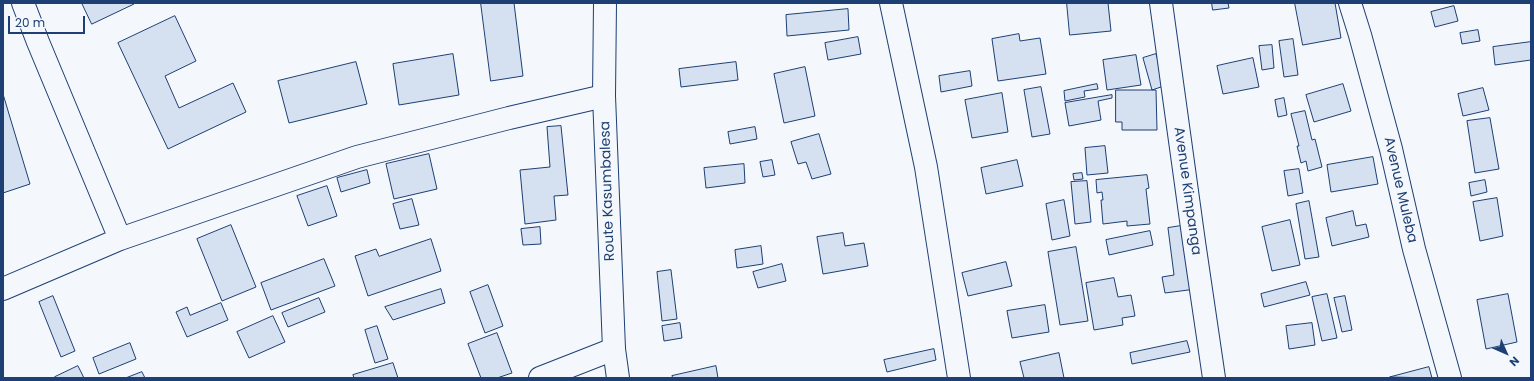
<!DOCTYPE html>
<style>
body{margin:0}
#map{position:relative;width:1534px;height:381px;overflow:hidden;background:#f4f7fb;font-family:Poppins,sans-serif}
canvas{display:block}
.frame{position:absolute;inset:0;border:4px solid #1d3f73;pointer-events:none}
.north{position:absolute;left:1486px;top:333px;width:40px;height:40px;-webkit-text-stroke:3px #f4f7fb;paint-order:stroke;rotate:135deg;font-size:11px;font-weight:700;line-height:16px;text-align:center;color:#1d3f73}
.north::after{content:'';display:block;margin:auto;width:14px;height:18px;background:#1d3f73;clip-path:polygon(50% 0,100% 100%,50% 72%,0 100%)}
.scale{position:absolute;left:8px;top:16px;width:77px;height:18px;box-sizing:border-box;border:2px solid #1d3f73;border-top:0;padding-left:5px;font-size:12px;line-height:14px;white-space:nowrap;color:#1d3f73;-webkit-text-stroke:3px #f4f7fb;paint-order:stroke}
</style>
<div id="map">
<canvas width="1534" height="381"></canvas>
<div class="frame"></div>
<div class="north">N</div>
<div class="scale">20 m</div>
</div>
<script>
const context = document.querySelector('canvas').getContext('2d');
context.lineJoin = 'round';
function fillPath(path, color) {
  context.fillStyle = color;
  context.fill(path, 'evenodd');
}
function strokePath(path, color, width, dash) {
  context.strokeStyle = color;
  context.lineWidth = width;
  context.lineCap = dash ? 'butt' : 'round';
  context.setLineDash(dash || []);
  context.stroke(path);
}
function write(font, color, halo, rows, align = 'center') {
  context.font = font + ' Poppins,sans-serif';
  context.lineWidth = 3;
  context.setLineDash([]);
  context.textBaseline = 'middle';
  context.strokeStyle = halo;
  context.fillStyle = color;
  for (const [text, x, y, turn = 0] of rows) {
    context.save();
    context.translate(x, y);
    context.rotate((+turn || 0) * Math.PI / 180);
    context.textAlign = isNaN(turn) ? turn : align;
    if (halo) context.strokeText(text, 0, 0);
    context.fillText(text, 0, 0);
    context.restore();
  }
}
const building = new Path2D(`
 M 82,3 L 133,3 L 134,4 L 92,24 Z
 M 481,3 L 514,3 L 523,76 L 491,81 Z
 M 1067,3 L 1108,3 L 1111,31 L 1070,35 Z
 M 1212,3 L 1228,3 L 1229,8 L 1213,10 Z
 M 1295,3 L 1335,3 L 1341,38 L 1303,45 Z
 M 1454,6 L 1458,21 L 1435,27 L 1431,12 Z
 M 848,9 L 849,30 L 787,36 L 786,15 Z
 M 175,16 L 196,61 L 165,76 L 179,108 L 233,83 L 246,112 L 168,149 L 118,43 Z
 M 1478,30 L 1480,41 L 1462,44 L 1460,33 Z
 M 1019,34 L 1020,41 L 1040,38 L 1046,74 L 998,81 L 992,39 Z
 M 858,37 L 861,54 L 828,60 L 825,43 Z
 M 1293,39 L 1298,75 L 1284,77 L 1279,41 Z
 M 1531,42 L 1531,60 L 1495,65 L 1493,47 Z
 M 1272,45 L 1274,68 L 1262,70 L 1259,46 Z
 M 453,54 L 459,95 L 399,105 L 393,64 Z
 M 1156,54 L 1164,80 L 1164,86 L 1152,90 L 1143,58 Z
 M 1136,55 L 1141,85 L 1107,90 L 1103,60 Z
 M 1253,58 L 1259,87 L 1223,94 L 1217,66 Z
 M 356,62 L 367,104 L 289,123 L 278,81 Z
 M 736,62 L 738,80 L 681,87 L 679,69 Z
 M 805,67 L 815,116 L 784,123 L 774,74 Z
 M 970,71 L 972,86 L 941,92 L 939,76 Z
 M 1097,84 L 1098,89 L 1084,91 L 1085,97 L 1065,101 L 1064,91 Z
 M 1343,84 L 1351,111 L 1314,122 L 1306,95 Z
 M 1041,87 L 1050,134 L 1032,137 L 1024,90 Z
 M 1483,88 L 1489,110 L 1463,116 L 1458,94 Z
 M 1116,90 L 1156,90 L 1157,130 L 1122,130 L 1122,122 L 1116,122 Z
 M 1002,93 L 1008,132 L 972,138 L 965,100 Z
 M 3,94 L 30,184 L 3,193 Z
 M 1112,95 L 1112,98 L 1098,101 L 1101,120 L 1069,126 L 1065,103 Z
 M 1284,98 L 1287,115 L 1278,117 L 1275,100 Z
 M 1305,111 L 1312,140 L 1315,139 L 1322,167 L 1308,171 L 1306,161 L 1301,163 L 1297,146 L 1299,146 L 1291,114 Z
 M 1490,118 L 1499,169 L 1475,173 L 1467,121 Z
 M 561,126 L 568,195 L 554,196 L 556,220 L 525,224 L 520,170 L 550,167 L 547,127 Z
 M 755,127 L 757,139 L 730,144 L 728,132 Z
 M 819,134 L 831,174 L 812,179 L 806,162 L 798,164 L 791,142 Z
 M 1105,146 L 1108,173 L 1087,175 L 1085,148 Z
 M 429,154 L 437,189 L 394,199 L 386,164 Z
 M 1373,157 L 1378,184 L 1331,192 L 1327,165 Z
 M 772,160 L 775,175 L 763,177 L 760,162 Z
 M 1017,160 L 1023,186 L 986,194 L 981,168 Z
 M 744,164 L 745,183 L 706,188 L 704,168 Z
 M 1299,169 L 1303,193 L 1288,196 L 1284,171 Z
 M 367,170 L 370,183 L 341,192 L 337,178 Z
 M 1082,173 L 1083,179 L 1074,180 L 1073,174 Z
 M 1147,175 L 1149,188 L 1146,189 L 1150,224 L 1127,226 L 1127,221 L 1103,224 L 1101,200 L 1103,200 L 1102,192 L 1097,193 L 1096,180 Z
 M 1485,180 L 1487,192 L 1471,196 L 1469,183 Z
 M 1087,181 L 1091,222 L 1075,224 L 1071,182 Z
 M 327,186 L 337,216 L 308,226 L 297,196 Z
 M 1497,198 L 1503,236 L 1480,241 L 1473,202 Z
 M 412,199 L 419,225 L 400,229 L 393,204 Z
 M 1064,200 L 1070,236 L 1052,240 L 1046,204 Z
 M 1309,201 L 1319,257 L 1305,259 L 1296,204 Z
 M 1353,211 L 1356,226 L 1366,224 L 1369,237 L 1332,246 L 1326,218 Z
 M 1290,220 L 1300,265 L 1272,271 L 1262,227 Z
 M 231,225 L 256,287 L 222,301 L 197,239 Z
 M 1187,225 L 1196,289 L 1165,293 L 1162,277 L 1174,275 L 1168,228 Z
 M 540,227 L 541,244 L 523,245 L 521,229 Z
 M 1150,231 L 1153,245 L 1109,255 L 1106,240 Z
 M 843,233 L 845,246 L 864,243 L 868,266 L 823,274 L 817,237 Z
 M 431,239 L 441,271 L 368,296 L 355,256 L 376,249 L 379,256 Z
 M 761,246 L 763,264 L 737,268 L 735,250 Z
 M 1076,247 L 1088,321 L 1060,325 L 1048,252 Z
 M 324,259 L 335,286 L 271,310 L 261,283 Z
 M 1006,262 L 1012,286 L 968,296 L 962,273 Z
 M 782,264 L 786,281 L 758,288 L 753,272 Z
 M 671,270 L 677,319 L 662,321 L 657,272 Z
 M 1114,278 L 1118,297 L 1131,295 L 1135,316 L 1122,318 L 1123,325 L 1094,330 L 1086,283 Z
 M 1306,282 L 1310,295 L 1264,307 L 1261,294 Z
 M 488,285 L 503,326 L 485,333 L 470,292 Z
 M 441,289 L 445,303 L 393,320 L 385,307 Z
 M 1327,294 L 1337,338 L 1322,341 L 1312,297 Z
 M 1508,294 L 1517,342 L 1486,349 L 1477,300 Z
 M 53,296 L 75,351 L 61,357 L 39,302 Z
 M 1345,296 L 1352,330 L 1342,332 L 1334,298 Z
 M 319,298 L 325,312 L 288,327 L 282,313 Z
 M 221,303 L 228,320 L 187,337 L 176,312 L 187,307 L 190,315 Z
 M 1045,305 L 1049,332 L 1012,338 L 1007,311 Z
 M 273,316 L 285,342 L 249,358 L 237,332 Z
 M 680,323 L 682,338 L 664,341 L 662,326 Z
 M 1312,323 L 1315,345 L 1289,349 L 1286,326 Z
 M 377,326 L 388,359 L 375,363 L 365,330 Z
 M 497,333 L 512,373 L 497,378 L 481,378 L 468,344 Z
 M 1187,341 L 1190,352 L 1132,364 L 1130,353 Z
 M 130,343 L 136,359 L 99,374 L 93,358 Z
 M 934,349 L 936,360 L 887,372 L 884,360 Z
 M 1059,353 L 1064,378 L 1024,378 L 1020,362 Z
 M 393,363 L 398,378 L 354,378 L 353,375 Z
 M 78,366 L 84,378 L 56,378 L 55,377 Z
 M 716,366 L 718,378 L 673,378 L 672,376 Z
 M 1429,367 L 1432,378 L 1390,377 Z
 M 142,372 L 145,378 L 126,378 Z`);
const street = new Path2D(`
 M 23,3 L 38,42 L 120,239
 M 891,3 L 926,167 L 959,378
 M 1161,3 L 1194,242 L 1214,378
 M 1350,3 L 1360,35 L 1391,149 L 1414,249 L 1450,378
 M 3,289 L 120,239 L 357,157 L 509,118 L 604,96
 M 540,378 L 614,349`);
const highway = new Path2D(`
 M 605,3 L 604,96 L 614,349 L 618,378`);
const streetNames = [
 ["Avenue Muleba",1400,190,77],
 ["Route Kasumbalesa",608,191,-92],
 ["Avenue Kimpanga",1187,191,82]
];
fillPath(building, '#d5e0f0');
strokePath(building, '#1d3f73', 1);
strokePath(street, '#1d3f73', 24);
strokePath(highway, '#1d3f73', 24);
strokePath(street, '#f4f7fb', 22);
strokePath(highway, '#f4f7fb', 22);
write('14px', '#1d3f73', '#f4f7fb', streetNames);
</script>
